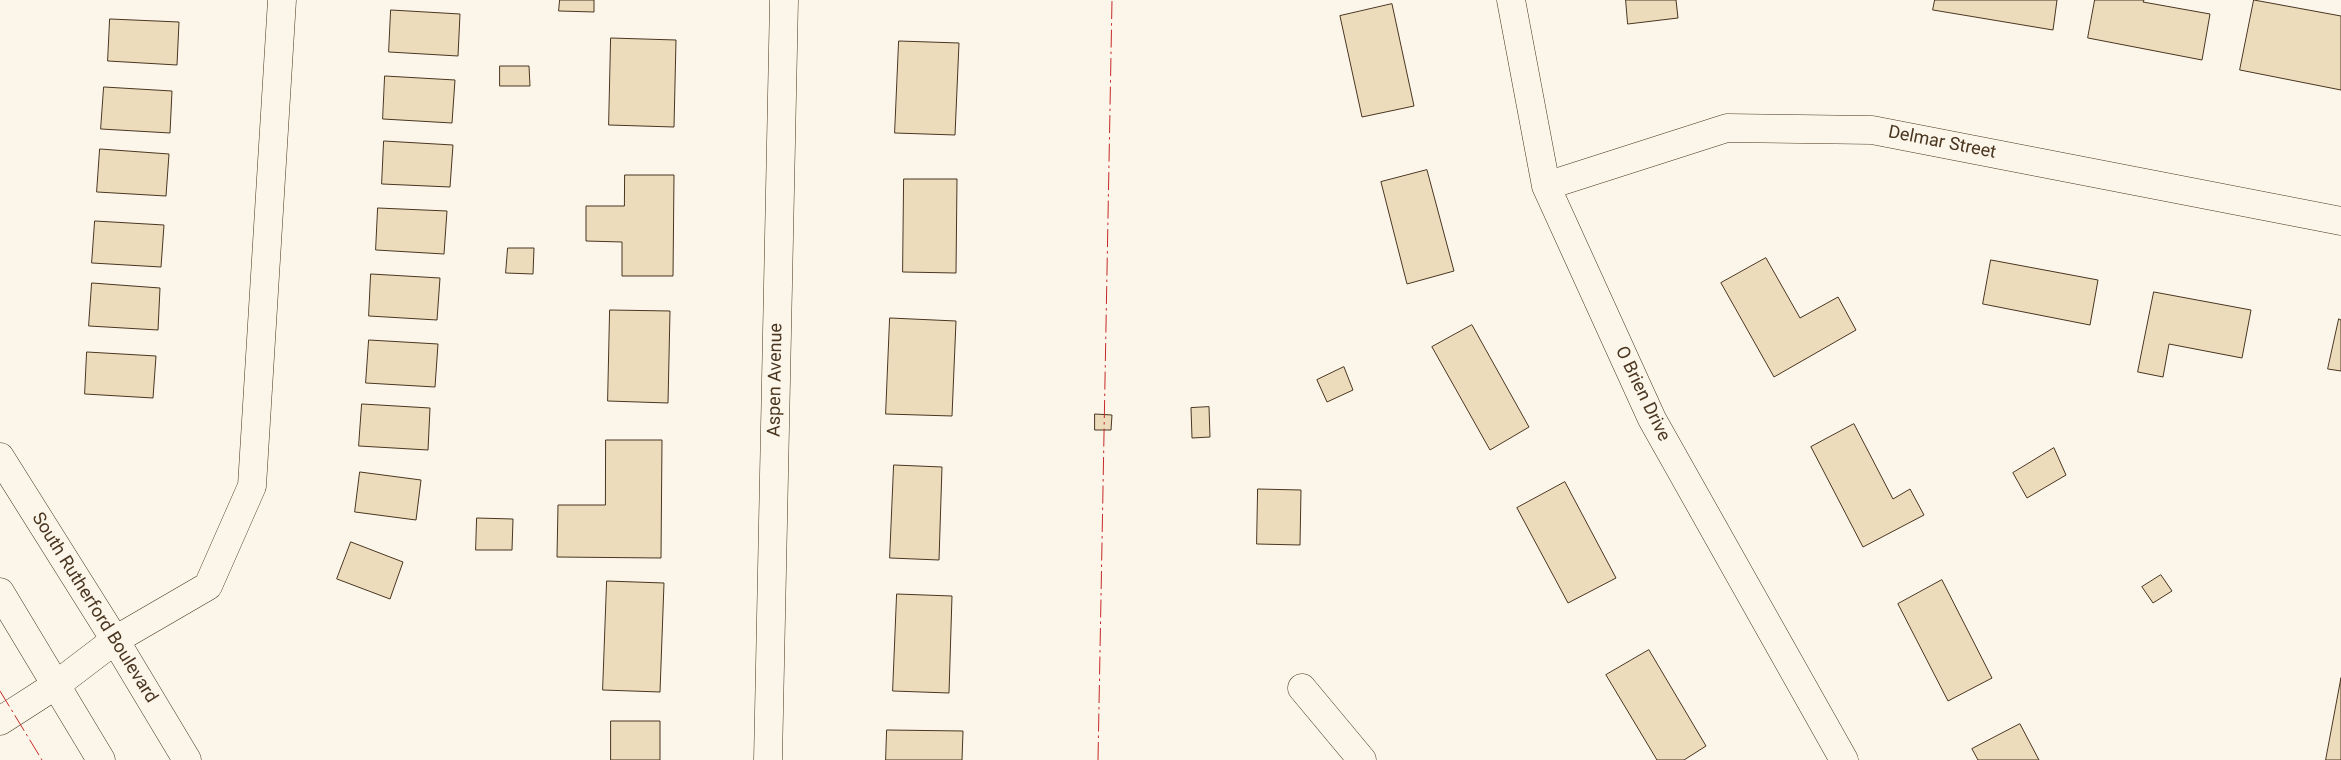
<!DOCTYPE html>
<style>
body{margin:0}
canvas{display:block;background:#fbf6e9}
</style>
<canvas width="2341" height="760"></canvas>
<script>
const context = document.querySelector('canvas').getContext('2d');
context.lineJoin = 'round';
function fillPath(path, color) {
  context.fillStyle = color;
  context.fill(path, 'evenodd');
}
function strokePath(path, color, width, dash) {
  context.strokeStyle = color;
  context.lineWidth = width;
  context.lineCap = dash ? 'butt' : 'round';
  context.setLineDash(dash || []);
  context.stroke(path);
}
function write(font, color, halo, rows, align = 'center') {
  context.font = font + ' Roboto,sans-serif';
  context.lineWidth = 4;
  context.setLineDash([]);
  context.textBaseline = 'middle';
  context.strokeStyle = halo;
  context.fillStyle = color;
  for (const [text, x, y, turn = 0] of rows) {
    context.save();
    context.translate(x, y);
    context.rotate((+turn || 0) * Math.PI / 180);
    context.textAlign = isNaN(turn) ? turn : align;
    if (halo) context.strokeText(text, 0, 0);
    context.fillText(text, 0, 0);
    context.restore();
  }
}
const building = new Path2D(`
 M 560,0 L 594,0 L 594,12 L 559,11 Z
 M 1626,0 L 1676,0 L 1678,18 L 1628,24 Z
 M 1935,0 L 2057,0 L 2053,30 L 1933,10 Z
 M 2095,0 L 2144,0 L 2143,2 L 2210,14 L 2202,60 L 2088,38 Z
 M 2254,0 L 2341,16 L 2341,90 L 2240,70 Z
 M 1392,4 L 1414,106 L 1362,117 L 1340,16 Z
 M 391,10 L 460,14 L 458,56 L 389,52 Z
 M 110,19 L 179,22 L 177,65 L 108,61 Z
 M 611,38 L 676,40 L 674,127 L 609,125 Z
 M 899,41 L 959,43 L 955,135 L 895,133 Z
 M 500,66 L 529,66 L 530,86 L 500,86 Z
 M 385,76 L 455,80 L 452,123 L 383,119 Z
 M 104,87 L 172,91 L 170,133 L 101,129 Z
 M 384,141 L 453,145 L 450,187 L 382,184 Z
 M 100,149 L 169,154 L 166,196 L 97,192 Z
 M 1427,170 L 1454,271 L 1407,284 L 1381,182 Z
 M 625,175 L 674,175 L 673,276 L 622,276 L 622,242 L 586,241 L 586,206 L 624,206 Z
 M 904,179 L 957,179 L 956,273 L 903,272 Z
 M 378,208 L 447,211 L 444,254 L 376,250 Z
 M 95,221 L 164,225 L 161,267 L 92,263 Z
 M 508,248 L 534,248 L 533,274 L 506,273 Z
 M 1766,258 L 1800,318 L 1838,297 L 1856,330 L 1774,377 L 1721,283 Z
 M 1991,260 L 2098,280 L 2090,325 L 1983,304 Z
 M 371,274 L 440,278 L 437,320 L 369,316 Z
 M 92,283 L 160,288 L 158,330 L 89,326 Z
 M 2154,292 L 2251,310 L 2242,358 L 2169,344 L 2163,377 L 2138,372 Z
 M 610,310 L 670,311 L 668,403 L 608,401 Z
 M 890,318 L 956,321 L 952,416 L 886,414 Z
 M 2339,319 L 2341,320 L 2341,371 L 2328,369 Z
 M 1472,325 L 1529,427 L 1490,450 L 1432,347 Z
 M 369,340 L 438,344 L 435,387 L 366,383 Z
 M 87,352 L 156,356 L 153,398 L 85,394 Z
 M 1344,367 L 1353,390 L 1327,402 L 1317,380 Z
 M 362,404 L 430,408 L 428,450 L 359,446 Z
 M 1209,407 L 1210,437 L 1192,438 L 1191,408 Z
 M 1095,414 L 1112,415 L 1111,430 L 1095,430 Z
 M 1854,424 L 1893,499 L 1910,489 L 1924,515 L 1863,547 L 1811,447 Z
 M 606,440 L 662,440 L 661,558 L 557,557 L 558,505 L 605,505 Z
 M 2054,448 L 2066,475 L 2027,498 L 2013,473 Z
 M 894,465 L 942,467 L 939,560 L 890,558 Z
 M 360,472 L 421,480 L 416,520 L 355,512 Z
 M 1565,482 L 1616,578 L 1568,603 L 1517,508 Z
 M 1258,489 L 1301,490 L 1300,545 L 1257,544 Z
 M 477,518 L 513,519 L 512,550 L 476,550 Z
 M 351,542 L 403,562 L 390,599 L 337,579 Z
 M 2161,575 L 2172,591 L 2153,603 L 2142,587 Z
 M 1942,580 L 1992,678 L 1948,701 L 1898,604 Z
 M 607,581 L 664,583 L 660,692 L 603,690 Z
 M 897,594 L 952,596 L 949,693 L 893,691 Z
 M 1649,650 L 1706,746 L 1684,760 L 1657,760 L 1606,675 Z
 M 2341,678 L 2341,760 L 2326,760 Z
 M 611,721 L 660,721 L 660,760 L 611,760 Z
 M 2020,724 L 2039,760 L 1978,760 L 1972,749 Z
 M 887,730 L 963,731 L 962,760 L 886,760 Z`);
const minor = new Path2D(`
 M 1511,0 L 1546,186 L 1652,419 L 1844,760
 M 1546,186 L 1727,128 L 1872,130 L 2341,221
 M 1302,688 L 1362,760
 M 0,721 L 56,685 L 115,640 L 208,586 L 252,486 L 282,0
 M 768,760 L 784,0`);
const highway = new Path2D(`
 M 0,457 L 115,640 L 187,760
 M 0,592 L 101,760`);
const power = new Path2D(`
 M 0,691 L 42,760
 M 1098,760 L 1112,0`);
const streetNames = [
 ["Delmar Street",1942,143,11],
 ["Aspen Avenue",776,380,-89],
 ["O Brien Drive",1642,394,64],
 ["South Rutherford Boulevard",94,608,58]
];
fillPath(building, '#ecdcbc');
strokePath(building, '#4a3520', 1);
strokePath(minor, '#4a3520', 29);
strokePath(highway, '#4a3520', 29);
strokePath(minor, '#fbf6e9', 28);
strokePath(highway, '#fbf6e9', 28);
strokePath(power, '#c62828', 1, [18, 4, 2.5, 4]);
write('18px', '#4a3520', '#fbf6e9', streetNames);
</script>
